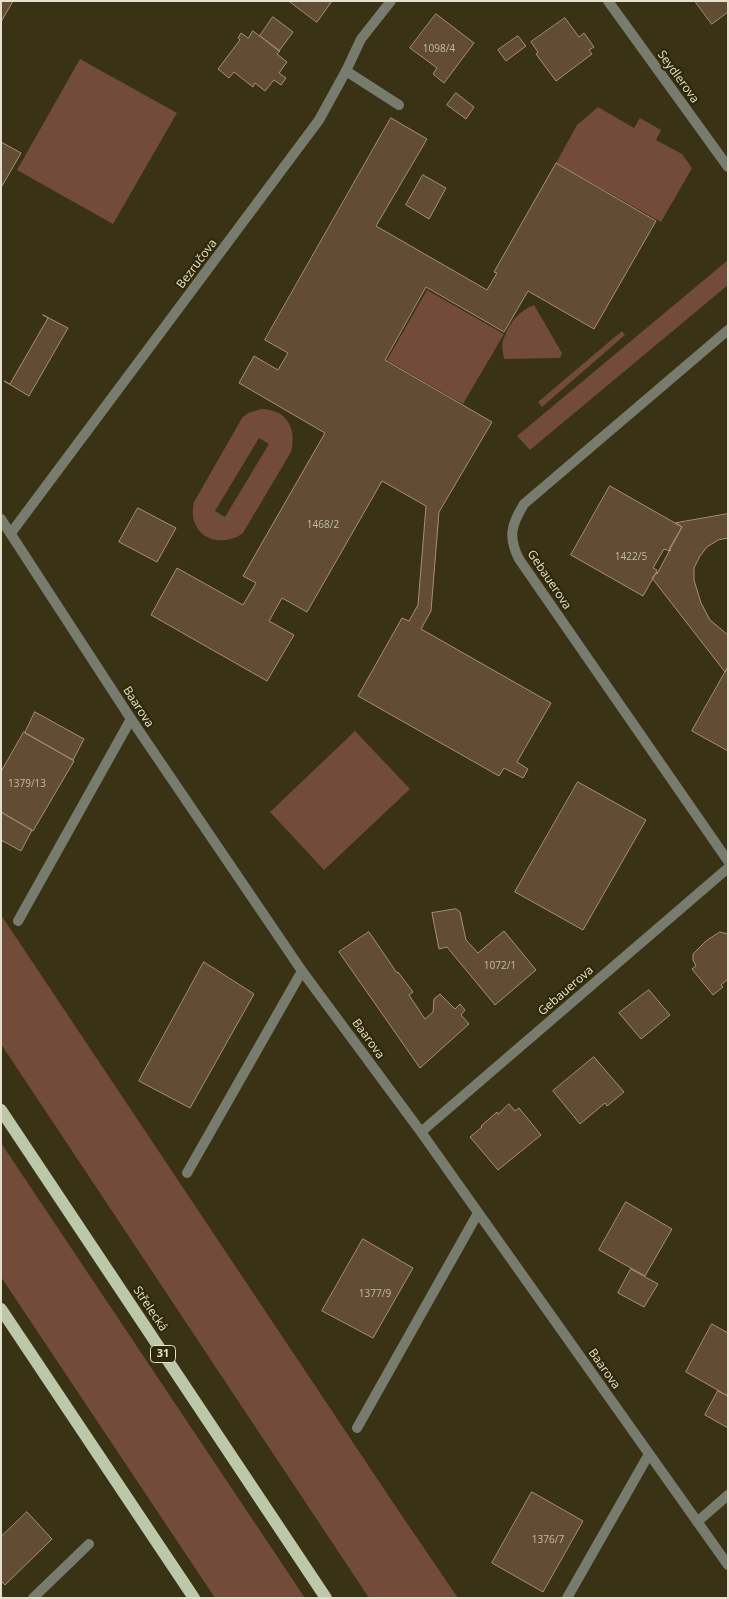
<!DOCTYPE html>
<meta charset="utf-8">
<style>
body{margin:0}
#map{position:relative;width:729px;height:1599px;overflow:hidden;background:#393214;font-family:"Open Sans",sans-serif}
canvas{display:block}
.frame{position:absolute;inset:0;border:2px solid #e4e0ce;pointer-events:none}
</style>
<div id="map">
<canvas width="729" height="1599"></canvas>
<div class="frame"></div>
</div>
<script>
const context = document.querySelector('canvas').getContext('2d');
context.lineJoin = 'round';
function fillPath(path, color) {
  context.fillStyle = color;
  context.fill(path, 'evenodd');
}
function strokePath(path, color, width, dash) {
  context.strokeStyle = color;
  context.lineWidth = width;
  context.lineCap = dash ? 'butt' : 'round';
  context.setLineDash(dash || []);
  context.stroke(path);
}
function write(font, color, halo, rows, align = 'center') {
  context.font = font + ' "Open Sans",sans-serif';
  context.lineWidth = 4.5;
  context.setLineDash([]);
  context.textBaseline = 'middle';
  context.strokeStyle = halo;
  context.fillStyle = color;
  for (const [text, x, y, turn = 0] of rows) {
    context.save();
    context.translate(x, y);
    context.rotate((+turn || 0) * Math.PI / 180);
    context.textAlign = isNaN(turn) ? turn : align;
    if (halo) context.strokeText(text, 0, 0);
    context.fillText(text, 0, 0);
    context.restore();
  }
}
const green = new Path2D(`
 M 80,59 L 177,113 L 113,224 L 17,170 Z
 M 598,107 L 634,128 L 640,118 L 661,130 L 656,140 L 682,154 L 692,168 L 661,222 L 556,163 L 577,125 Z
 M 728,260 L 728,285 L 530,450 L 517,436 Z
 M 427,290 L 504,334 L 463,404 L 387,360 Z
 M 534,305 L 562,353 L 560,358 L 504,359 C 503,352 501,344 504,338 C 509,323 520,310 534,305 Z
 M 622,331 L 625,335 L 542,407 L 538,402 Z
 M 261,409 C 287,409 297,429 291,452 L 243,533 C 227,545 201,543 194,521 C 192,515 193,508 194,502 L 242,418 L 248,413 ZM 259,438 L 269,444 L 225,517 L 215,511 Z
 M 355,731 L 410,789 L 324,870 L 270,812 Z
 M 1,915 L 400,1513 L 458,1598 L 369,1598 L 1,1044 Z
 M 1,1143 L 305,1598 L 215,1598 L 1,1277 Z`);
const building = new Path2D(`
 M 1,1 L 13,1 L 1,22 Z
 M 289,1 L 332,1 L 317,22 Z
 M 695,1 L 728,1 L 728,12 L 712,24 Z
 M 436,14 L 474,43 L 444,83 L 433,74 L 437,68 L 410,48 Z
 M 273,17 L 293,32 L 279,51 L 260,36 Z
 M 565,18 L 579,37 L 584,33 L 594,47 L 589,50 L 592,54 L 556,81 L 536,54 L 538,52 L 531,42 Z
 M 253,31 L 280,51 L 277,54 L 287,62 L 279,73 L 286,78 L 281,85 L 274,80 L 265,91 L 255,83 L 253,87 L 234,72 L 229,78 L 218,69 L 240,40 L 238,38 L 241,33 L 248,38 Z
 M 518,36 L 526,46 L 506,61 L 498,50 Z
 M 456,93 L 474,107 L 466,119 L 447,105 Z
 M 391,118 L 427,139 L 376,226 L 487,290 L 497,273 L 494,272 L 556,163 L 656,221 L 594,329 L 528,291 L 504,332 L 426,287 L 385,360 L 492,422 L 439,512 L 431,611 L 421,629 L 551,703 L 517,762 L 528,769 L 523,778 L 504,768 L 499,776 L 358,696 L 402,618 L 409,621 L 418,605 L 426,506 L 382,481 L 307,612 L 282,598 L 269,621 L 294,635 L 267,681 L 151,615 L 177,568 L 243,605 L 256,583 L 243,576 L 325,433 L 239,383 L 254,356 L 278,370 L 288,353 L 265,340 Z
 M 1,142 L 21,153 L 2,186 L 1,185 Z
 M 423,175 L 446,188 L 429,219 L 406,205 Z
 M 43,315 L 68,328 L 29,396 L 4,381 L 10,384 L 48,318 Z
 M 610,486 L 682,527 L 669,549 L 671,550 L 670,551 L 664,549 L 653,568 L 657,570 L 656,572 L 658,573 L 656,573 L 643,596 L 571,555 Z
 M 138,508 L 176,528 L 157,562 L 119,542 Z
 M 728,514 L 728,538 L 718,540 L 707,547 L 700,556 L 694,568 L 694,580 L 701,603 L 710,620 L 728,635 L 728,667 L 725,672 L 652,578 L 656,573 L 657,574 L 682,527 L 676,523 Z
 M 728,667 L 728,751 L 692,731 Z
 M 35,712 L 84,739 L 73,760 L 25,733 Z
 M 24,732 L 74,761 L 33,831 L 1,812 L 1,772 Z
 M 578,782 L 646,820 L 583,930 L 515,892 Z
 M 1,812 L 32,830 L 21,851 L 1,840 Z
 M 456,909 L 460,912 L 466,940 L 478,953 L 504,931 L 536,970 L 495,1005 L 447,947 L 439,949 L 432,913 Z
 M 369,932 L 397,973 L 398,972 L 413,992 L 409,995 L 425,1019 L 433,1012 L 434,999 L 440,994 L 455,1009 L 460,1004 L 465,1010 L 461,1015 L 469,1024 L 420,1068 L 339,952 Z
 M 720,932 L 728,934 L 728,979 L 721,985 L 723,987 L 713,995 L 692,969 L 696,966 L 693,960 L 693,954 L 706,941 Z
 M 204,962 L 254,994 L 190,1108 L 139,1081 Z
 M 649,990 L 670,1015 L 641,1039 L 619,1013 Z
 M 594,1057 L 624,1092 L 607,1106 L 605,1103 L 580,1124 L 553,1091 Z
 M 509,1104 L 515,1111 L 519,1108 L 541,1135 L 498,1170 L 470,1137 L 482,1127 L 481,1126 L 497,1112 L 498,1114 Z
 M 626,1202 L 672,1229 L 645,1276 L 599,1250 Z
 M 363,1239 L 413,1268 L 373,1338 L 322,1311 Z
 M 631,1269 L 658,1284 L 644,1307 L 618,1293 Z
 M 712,1324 L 728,1333 L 728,1396 L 686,1372 Z
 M 718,1391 L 728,1396 L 728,1428 L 705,1415 Z
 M 532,1492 L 583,1521 L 543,1592 L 492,1563 Z
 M 27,1512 L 52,1539 L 5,1585 L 1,1581 L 1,1537 Z`);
const service = new Path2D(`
 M 346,71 L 399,105
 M 18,921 L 131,719
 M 187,1173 L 302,971
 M 357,1428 L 478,1213
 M 33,1598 L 89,1544
 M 567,1598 L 649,1454`);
const minor = new Path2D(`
 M 608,1 L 728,167
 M 728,330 L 524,504 C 511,525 508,537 519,559 L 728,861
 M 1,519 L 131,719 L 302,971 L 421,1132 L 728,1565
 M 11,533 L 319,120 L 346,71 L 361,39 L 391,1
 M 421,1132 L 728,868
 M 697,1522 L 728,1495`);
const primary = new Path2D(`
 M 1,1110 L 326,1598
 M 1,1309 L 194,1598`);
const numberNames = [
 ["1098/4",439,49],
 ["1468/2",323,525],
 ["1422/5",631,557],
 ["1379/13",27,784],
 ["1072/1",500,966],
 ["1377/9",375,1294],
 ["1376/7",548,1540]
];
const shields = [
 [163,1354,25]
];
const shieldNames = [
 ["31",163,1354]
];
const streetNames = [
 ["Seydlerova",678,77,54],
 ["Bezručova",197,264,-53],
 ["Gebauerova",549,580,56],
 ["Baarova",138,707,57],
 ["Gebauerova",566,991,-41],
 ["Baarova",368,1039,54],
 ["Střelecká",150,1309,56],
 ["Baarova",604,1369,55]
];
fillPath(green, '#724b3a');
fillPath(building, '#624d34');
strokePath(building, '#a78f74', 1);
strokePath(service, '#787c6f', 10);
strokePath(minor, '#787c6f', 10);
strokePath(primary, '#bdc7aa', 12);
write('10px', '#c4bba8', null, numberNames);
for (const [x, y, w] of shields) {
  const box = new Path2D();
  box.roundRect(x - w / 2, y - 8.5, w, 17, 4);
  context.fillStyle = '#2f2809';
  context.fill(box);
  strokePath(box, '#e4e0ce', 1);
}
write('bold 11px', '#e4e0ce', null, shieldNames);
write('12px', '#e4e0ce', '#2f2809', streetNames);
</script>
